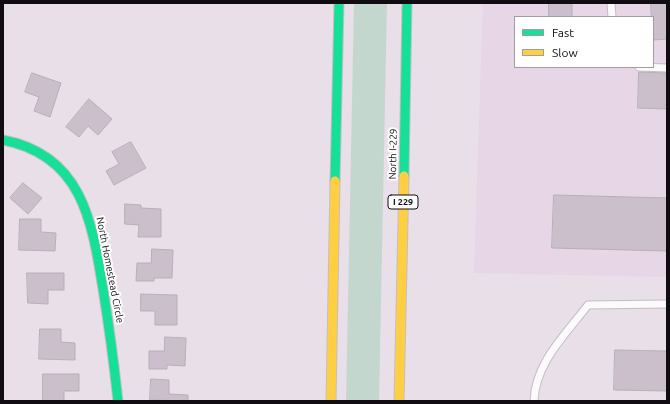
<!DOCTYPE html>
<style>
body{margin:0}
#map{position:relative;width:670px;height:404px;overflow:hidden;background:#e8dfe8;font-family:Ubuntu,sans-serif}
canvas{display:block}
.frame{position:absolute;inset:0;border:4px solid #110c11;pointer-events:none}
.legend{position:absolute;left:514px;top:16px;width:140px;height:52px;box-sizing:border-box;background:#fff;border:1px solid #a09ea0;margin:0;padding:5px 7px;list-style:none;font-size:12px;color:#110c11}
.legend li{display:flex;align-items:center;gap:8px;height:20px}
.legend b{width:20px;border:1px solid #a09ea0}
</style>
<div id="map">
<canvas width="670" height="404"></canvas>
<div class="frame"></div>
<ul class="legend">
<li><b style="height:5px;background:#16e098"></b>Fast</li>
<li><b style="height:5px;background:#ffcf43"></b>Slow</li>
</ul>
</div>
<script>
const context = document.querySelector('canvas').getContext('2d');
context.lineJoin = 'round';
function fillPath(path, color) {
  context.fillStyle = color;
  context.fill(path, 'evenodd');
}
function strokePath(path, color, width, dash) {
  context.strokeStyle = color;
  context.lineWidth = width;
  context.lineCap = dash ? 'butt' : 'round';
  context.setLineDash(dash || []);
  context.stroke(path);
}
function write(font, color, halo, rows, align = 'center') {
  context.font = font + ' Ubuntu,sans-serif';
  context.lineWidth = 4;
  context.setLineDash([]);
  context.textBaseline = 'middle';
  context.strokeStyle = halo;
  context.fillStyle = color;
  for (const [text, x, y, turn = 0] of rows) {
    context.save();
    context.translate(x, y);
    context.rotate((+turn || 0) * Math.PI / 180);
    context.textAlign = isNaN(turn) ? turn : align;
    if (halo) context.strokeText(text, 0, 0);
    context.fillText(text, 0, 0);
    context.restore();
  }
}
const built = new Path2D(`
 M 483,3 L 667,3 L 667,277 L 474,273 ZM 515,17 L 653,17 L 653,67 L 515,67 Z`);
const green = new Path2D(`
 M 354,3 L 387,3 L 379,401 L 346,401 Z`);
const building = new Path2D(`
 M 549,3 L 572,3 L 572,17 L 549,17 Z
 M 651,3 L 667,3 L 667,39 L 653,40 Z
 M 639,72 L 667,73 L 667,109 L 638,108 Z
 M 32,73 L 61,83 L 50,117 L 34,111 L 39,97 L 25,92 Z
 M 89,99 L 112,119 L 98,135 L 88,126 L 79,137 L 66,127 Z
 M 131,142 L 146,168 L 114,185 L 106,171 L 119,164 L 112,152 Z
 M 23,183 L 42,198 L 28,214 L 10,198 Z
 M 554,195 L 667,198 L 667,251 L 552,248 Z
 M 125,204 L 141,205 L 141,208 L 161,209 L 161,237 L 138,237 L 139,225 L 125,224 Z
 M 20,219 L 41,219 L 41,232 L 56,233 L 55,251 L 19,250 Z
 M 152,249 L 173,250 L 172,278 L 154,278 L 154,281 L 136,281 L 137,263 L 151,263 Z
 M 27,273 L 64,273 L 64,290 L 48,290 L 48,304 L 28,303 Z
 M 141,294 L 177,295 L 177,325 L 155,325 L 155,311 L 141,311 Z
 M 40,329 L 61,329 L 61,342 L 75,343 L 75,360 L 39,359 Z
 M 165,337 L 186,338 L 185,366 L 167,365 L 167,369 L 149,369 L 149,351 L 164,351 Z
 M 615,350 L 667,351 L 667,391 L 614,390 Z
 M 43,374 L 79,374 L 79,391 L 64,391 L 64,401 L 43,401 Z
 M 151,379 L 169,380 L 169,394 L 188,395 L 188,401 L 150,400 Z`);
const lane = new Path2D(`
 M 611,3 L 612,17
 M 639,67 L 667,68
 M 534,401 C 535,363 566,334 588,305 L 667,304`);
const fast = new Path2D(`
 M 3,140 C 82,155 92,221 103,289 C 109,326 114,364 118,401
 M 404,176 L 407,3
 M 335,181 L 339,3`);
const slow = new Path2D(`
 M 331,401 L 335,181
 M 399,401 L 404,176`);
const shields = [
 [403,202,30]
];
const shieldNames = [
 ["I 229",403,202]
];
const streetNames = [
 ["North I-229",393,154,-89],
 ["North Homestead Circle",110,270,79]
];
fillPath(built, '#e6d6e6');
fillPath(green, '#c4d7ce');
fillPath(building, '#cabfca');
strokePath(building, '#b7b0b7', 1);
strokePath(lane, '#c5bdc4', 9);
strokePath(fast, '#c5bdc4', 11);
strokePath(slow, '#c5bdc4', 11);
strokePath(lane, '#fcfafc', 7);
strokePath(fast, '#16e098', 9);
strokePath(slow, '#ffcf43', 9);
for (const [x, y, w] of shields) {
  const box = new Path2D();
  box.roundRect(x - w / 2, y - 7, w, 14, 3);
  context.fillStyle = '#fff';
  context.fill(box);
  strokePath(box, '#110c11', 1);
}
write('bold 9px', '#110c11', null, shieldNames);
write('10px', '#110c11', '#fff', streetNames);
</script>
